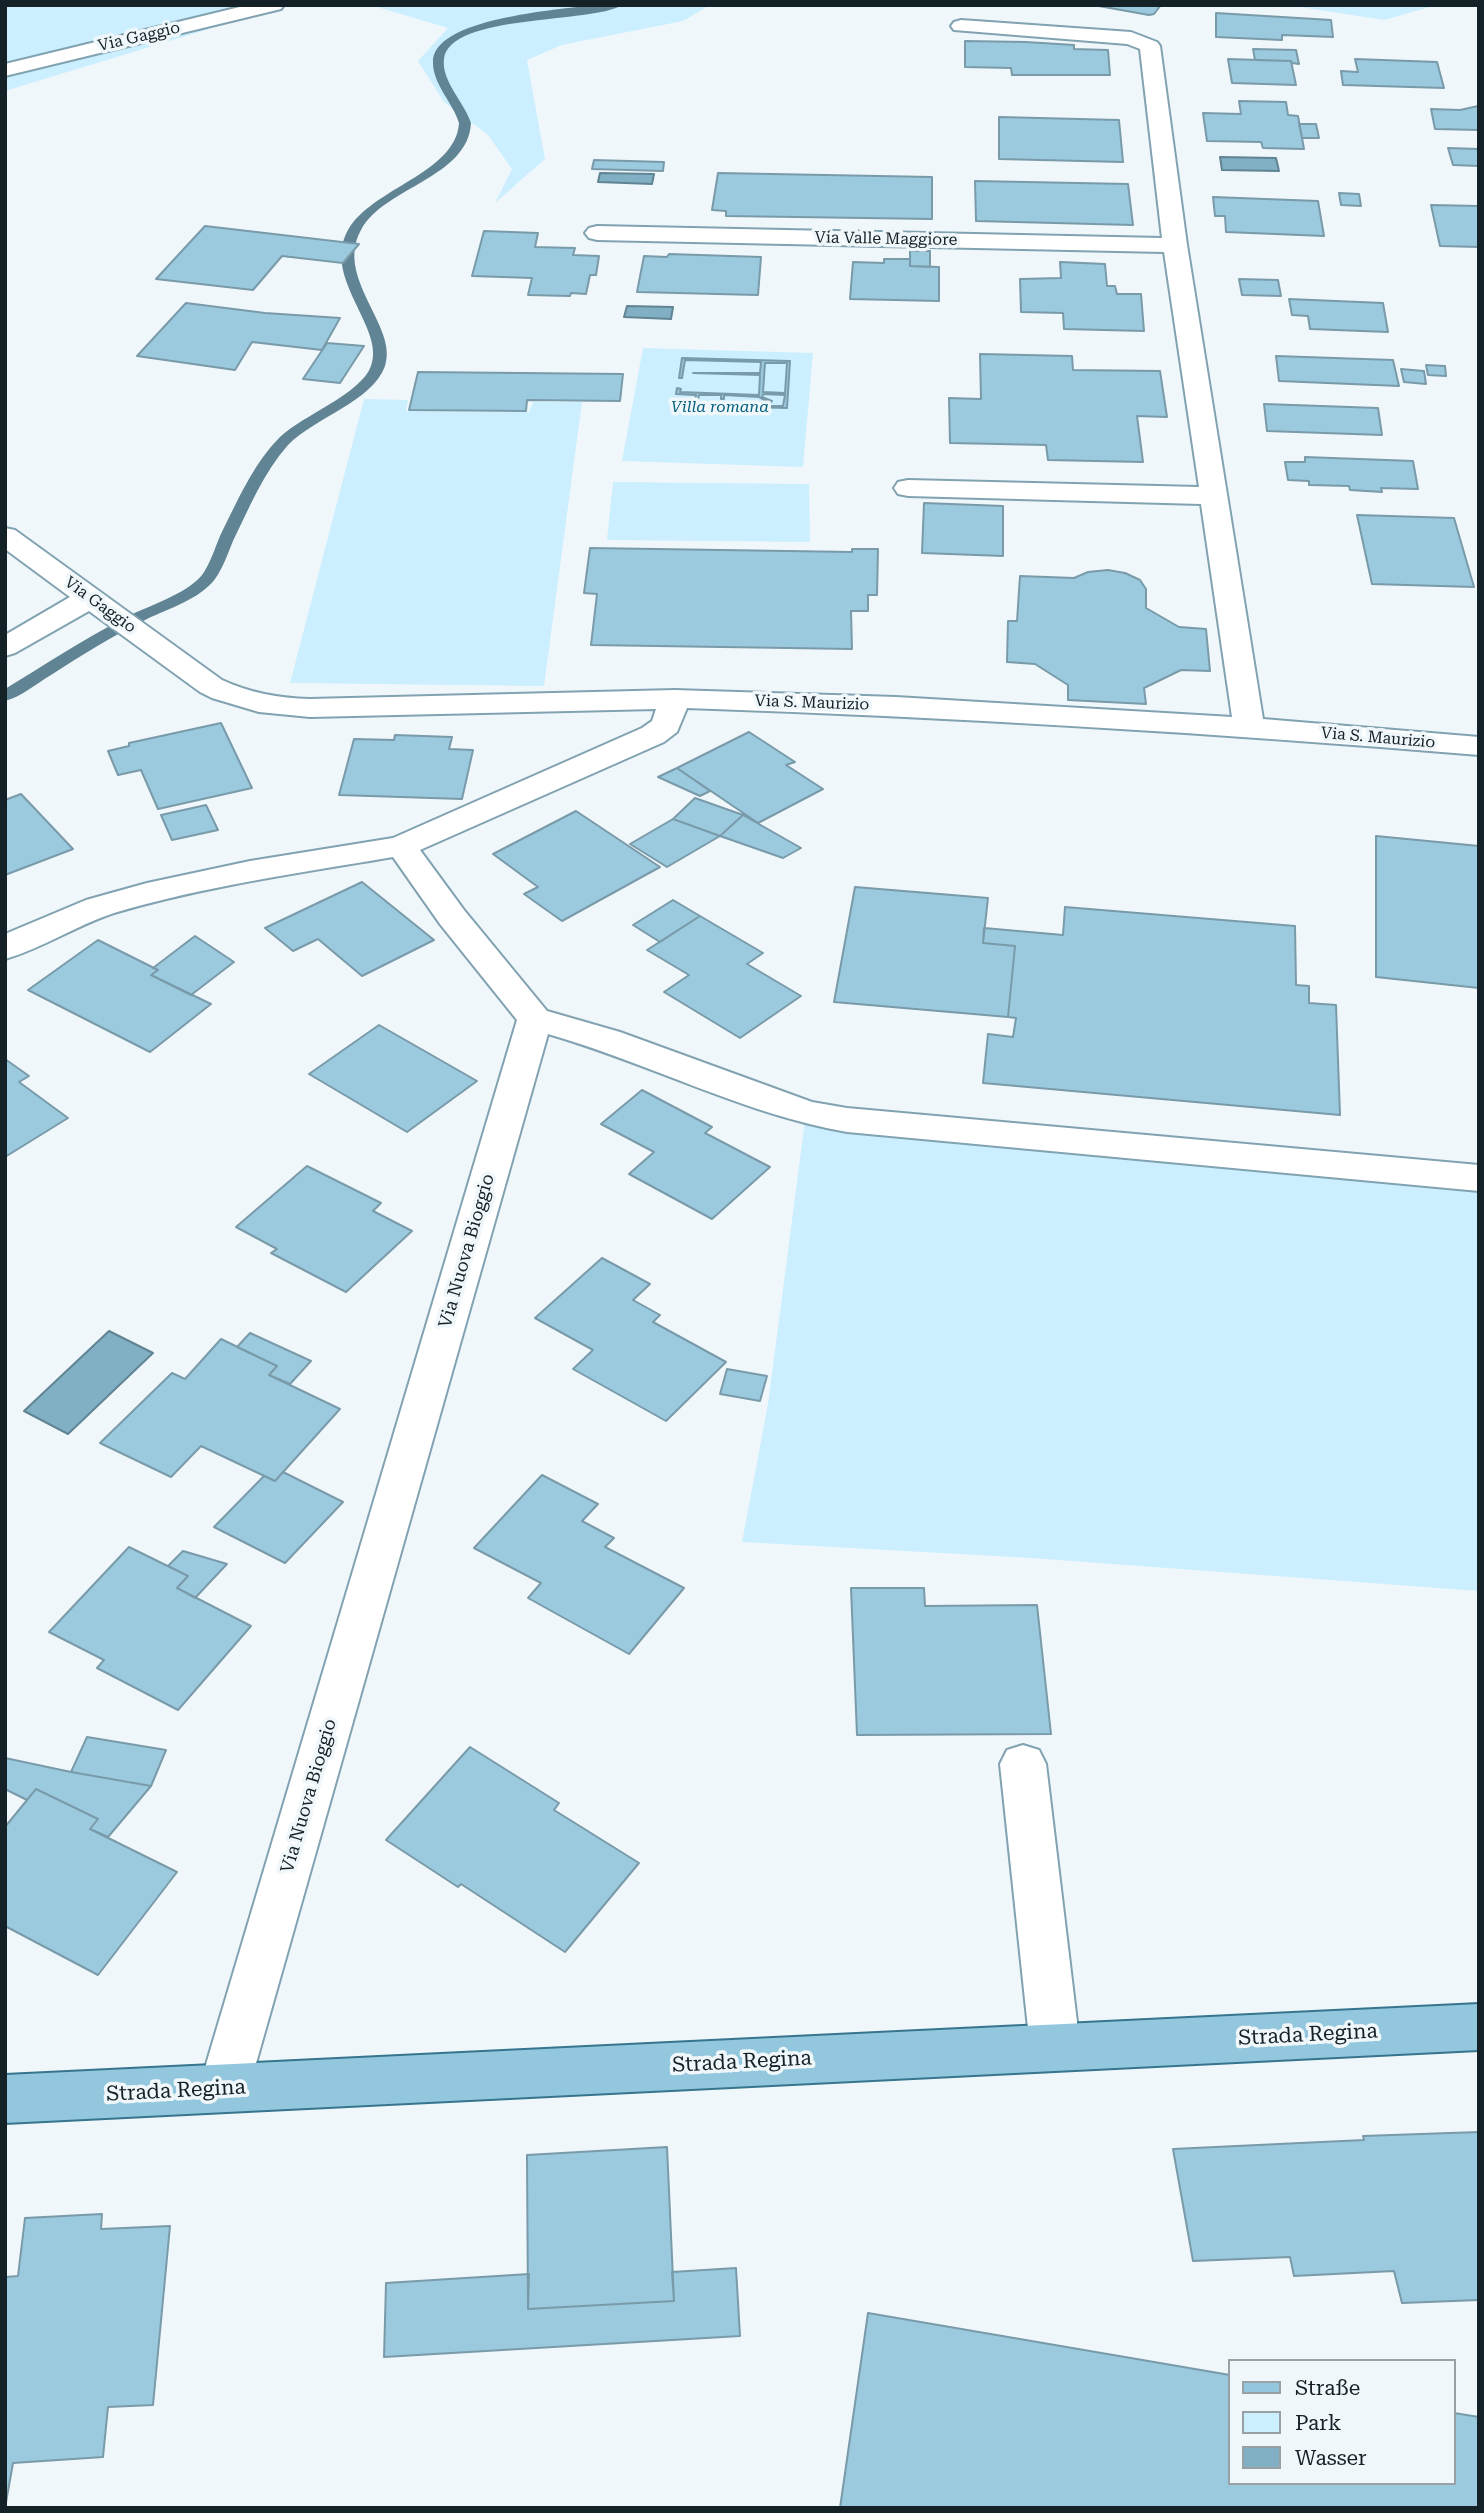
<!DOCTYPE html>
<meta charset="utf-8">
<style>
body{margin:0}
#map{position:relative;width:1484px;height:2513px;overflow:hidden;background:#f0f7fa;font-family:"Roboto Serif",serif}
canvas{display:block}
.frame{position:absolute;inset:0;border:7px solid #142127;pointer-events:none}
.legend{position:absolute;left:1228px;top:2359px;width:228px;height:126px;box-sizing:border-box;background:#f0f7fa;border:2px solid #98a1a6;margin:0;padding:9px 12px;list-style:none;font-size:21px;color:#142127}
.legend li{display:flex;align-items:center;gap:14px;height:35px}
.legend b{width:35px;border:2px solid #98a1a6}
</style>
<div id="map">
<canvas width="1484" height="2513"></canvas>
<div class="frame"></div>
<ul class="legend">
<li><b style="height:9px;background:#92c7dd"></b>Straße</li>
<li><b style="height:19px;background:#ccefff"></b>Park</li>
<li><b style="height:19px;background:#81afc3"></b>Wasser</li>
</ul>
</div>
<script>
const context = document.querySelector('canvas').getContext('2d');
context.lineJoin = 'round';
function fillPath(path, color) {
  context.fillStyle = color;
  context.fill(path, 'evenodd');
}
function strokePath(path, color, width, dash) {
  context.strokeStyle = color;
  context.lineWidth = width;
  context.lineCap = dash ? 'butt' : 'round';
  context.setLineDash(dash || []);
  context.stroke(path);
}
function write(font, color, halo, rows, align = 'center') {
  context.font = font + ' "Roboto Serif",serif';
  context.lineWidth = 7;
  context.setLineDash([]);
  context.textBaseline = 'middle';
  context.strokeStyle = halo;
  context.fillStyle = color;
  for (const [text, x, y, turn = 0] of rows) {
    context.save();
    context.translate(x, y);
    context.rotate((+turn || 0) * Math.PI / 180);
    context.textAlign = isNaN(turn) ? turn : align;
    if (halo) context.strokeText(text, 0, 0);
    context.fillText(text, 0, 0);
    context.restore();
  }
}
const green = new Path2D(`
 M 5,5 L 288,5 L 5,91 Z
 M 370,5 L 710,5 L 683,21 L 562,45 L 527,60 L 545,159 L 495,203 L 512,169 L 488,135 L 444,102 L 418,61 L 448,28 Z
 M 1287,5 L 1437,5 L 1384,20 Z
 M 643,348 L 813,353 L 803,467 L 622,461 Z
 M 364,399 L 408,400 L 406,411 L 529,412 L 533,402 L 582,402 L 544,686 L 290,683 Z
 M 613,482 L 809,484 L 810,542 L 607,540 Z
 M 806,1113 L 1479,1174 L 1479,1591 L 1031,1558 L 742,1542 L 768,1404 Z`);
const water = new Path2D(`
 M 1220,157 L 1276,158 L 1279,171 L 1222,170 Z
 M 600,173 L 654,174 L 652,184 L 598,182 Z
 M 627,306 L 673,307 L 671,319 L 624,317 Z
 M 109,1331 L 153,1353 L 68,1434 L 24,1411 Z`);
const stream = new Path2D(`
 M 593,5 L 622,5 C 593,24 450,13 444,59 C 441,81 465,103 471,123 C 468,178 384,187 361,230 C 334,278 399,327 385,366 C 373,401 314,418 288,445 C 264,472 249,508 233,541 C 228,553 223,568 215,579 C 200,599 168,609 147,619 C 114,635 82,655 51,675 C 37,683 21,697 5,701 L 5,689 C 44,665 83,640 124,618 C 146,607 187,594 202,575 C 210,564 215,548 220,536 C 237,502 253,464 280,437 C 303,415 361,394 371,366 C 386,328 321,278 348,230 C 372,188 456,173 459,123 C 453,103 433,84 433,63 C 431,18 559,10 593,5 Z`);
const building = new Path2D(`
 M 1093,5 L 1161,5 L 1154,14 L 1149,15 Z
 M 1216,13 L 1331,20 L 1333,37 L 1282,35 L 1282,40 L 1216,37 Z
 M 965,41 L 1026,42 L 1074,45 L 1074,49 L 1108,50 L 1110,75 L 1012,75 L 1011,68 L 965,67 Z
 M 1253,49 L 1296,50 L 1299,64 L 1292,63 L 1291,61 L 1255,60 Z
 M 1228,59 L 1291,61 L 1296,85 L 1232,83 Z
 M 1355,59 L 1437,62 L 1444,88 L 1343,85 L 1341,71 L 1358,72 Z
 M 1239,101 L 1286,102 L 1288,115 L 1298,116 L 1304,149 L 1263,148 L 1261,142 L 1207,141 L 1203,113 L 1241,114 Z
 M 1478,106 L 1479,130 L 1435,129 L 1431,109 L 1460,110 Z
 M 999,117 L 1119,120 L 1123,162 L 999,159 Z
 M 1299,124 L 1316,124 L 1319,138 L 1302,138 Z
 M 1448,148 L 1479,149 L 1479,166 L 1453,165 Z
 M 594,160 L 664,162 L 663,171 L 592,169 Z
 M 718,173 L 932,177 L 932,219 L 726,216 L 726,211 L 712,210 Z
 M 975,181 L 1128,184 L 1133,225 L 976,221 Z
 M 1339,193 L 1359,194 L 1361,206 L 1341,205 Z
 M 1213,197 L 1318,201 L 1324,236 L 1226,232 L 1225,216 L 1215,216 Z
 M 1431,205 L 1479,206 L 1479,247 L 1440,246 Z
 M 205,226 L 359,244 L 343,263 L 282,256 L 253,290 L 156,279 Z
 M 484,231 L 538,233 L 535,247 L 575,248 L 573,255 L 599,256 L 596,275 L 590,275 L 586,294 L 571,293 L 570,296 L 528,295 L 532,278 L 472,276 Z
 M 910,251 L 930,251 L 930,267 L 910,266 Z
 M 669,254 L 761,257 L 758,295 L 637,292 L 644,256 L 667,257 Z
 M 884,259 L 910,259 L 910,266 L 939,267 L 939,301 L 850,299 L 853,262 L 884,263 Z
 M 1060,262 L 1105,264 L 1107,286 L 1115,286 L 1117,294 L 1141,294 L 1144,331 L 1064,329 L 1063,313 L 1021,312 L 1020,279 L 1061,278 Z
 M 1239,279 L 1278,280 L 1281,296 L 1242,295 Z
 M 1289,299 L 1383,303 L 1388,332 L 1310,329 L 1308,316 L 1292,315 Z
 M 186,303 L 265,313 L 340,318 L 322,350 L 252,342 L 235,370 L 137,356 Z
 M 327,343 L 364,346 L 340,383 L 303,379 Z
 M 980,354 L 1072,356 L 1073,370 L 1160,371 L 1167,417 L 1137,416 L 1143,462 L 1048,460 L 1046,445 L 950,443 L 949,398 L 981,399 Z
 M 1276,356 L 1393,360 L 1399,386 L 1279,381 Z
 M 682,358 L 790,361 L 787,408 L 675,405 L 675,401 L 679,401 L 678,404 L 694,404 L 696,395 L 676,394 L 677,388 L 681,389 L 680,392 L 759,395 L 760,375 L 693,373 L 760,373 L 761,362 L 685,360 L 682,378 L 679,378 ZM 765,363 L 787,363 L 785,393 L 763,392 ZM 763,394 L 785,395 L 783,406 L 768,406 L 772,401 L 762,397 ZM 699,395 L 721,395 L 721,399 L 724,399 L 724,395 L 759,397 L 770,403 L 761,406 L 697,404 Z
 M 1426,365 L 1445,366 L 1446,376 L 1428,375 Z
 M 1401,369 L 1424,371 L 1426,384 L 1404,382 Z
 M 418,372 L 623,374 L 620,401 L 527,400 L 526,411 L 409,410 Z
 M 1264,404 L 1378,408 L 1382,435 L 1267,431 Z
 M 1305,457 L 1413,461 L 1418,489 L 1381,488 L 1382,492 L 1350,490 L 1349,486 L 1309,485 L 1309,481 L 1288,480 L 1285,462 L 1305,462 Z
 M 924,503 L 1003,506 L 1003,556 L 922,553 Z
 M 1357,515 L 1454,518 L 1474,587 L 1372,584 Z
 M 590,548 L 852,552 L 852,549 L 878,549 L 877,595 L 868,595 L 868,611 L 851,611 L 852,649 L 591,645 L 597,594 L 584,593 Z
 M 1108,570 L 1125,573 L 1140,580 L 1146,589 L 1146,608 L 1179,627 L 1206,629 L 1210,671 L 1181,670 L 1144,688 L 1146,704 L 1068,700 L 1068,685 L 1035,664 L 1007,662 L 1008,621 L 1017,621 L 1020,576 L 1074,578 L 1088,572 Z
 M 221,723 L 252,788 L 158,809 L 141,770 L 118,775 L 108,751 L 129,746 L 129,743 Z
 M 749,732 L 795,762 L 786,765 L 823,789 L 758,823 L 677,768 Z
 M 395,735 L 452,737 L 449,749 L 473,750 L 462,799 L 339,795 L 354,739 L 394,740 Z
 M 677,768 L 710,791 L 700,796 L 658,777 Z
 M 21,794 L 73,849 L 5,875 L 5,800 Z
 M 695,798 L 743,815 L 720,836 L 673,819 Z
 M 206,805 L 218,830 L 172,840 L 161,815 Z
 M 576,811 L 660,867 L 562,921 L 524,894 L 538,887 L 493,854 Z
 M 743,815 L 801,848 L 783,858 L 720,836 Z
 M 673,819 L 720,836 L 667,867 L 630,844 Z
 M 1376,836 L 1479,846 L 1479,988 L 1376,977 Z
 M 362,882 L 434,940 L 362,976 L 318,939 L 293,951 L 265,928 Z
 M 855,887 L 988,898 L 983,943 L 1015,946 L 1008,1017 L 834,1002 Z
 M 673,900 L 700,916 L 660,942 L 633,925 Z
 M 1065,907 L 1295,926 L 1296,985 L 1309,986 L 1309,1003 L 1336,1005 L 1340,1115 L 983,1083 L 988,1034 L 1013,1037 L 1016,1018 L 1008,1017 L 1015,946 L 983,943 L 984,928 L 1063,935 Z
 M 700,916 L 763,953 L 747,964 L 801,996 L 740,1038 L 664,992 L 689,975 L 647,950 Z
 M 195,936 L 234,962 L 191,995 L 151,975 L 158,970 L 153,968 Z
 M 98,940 L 158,970 L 151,975 L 211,1004 L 150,1052 L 28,990 Z
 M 379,1025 L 477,1081 L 407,1132 L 309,1074 Z
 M 5,1059 L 29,1076 L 19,1082 L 68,1118 L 5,1157 Z
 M 642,1090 L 712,1127 L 705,1133 L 770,1167 L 712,1219 L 629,1174 L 654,1152 L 601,1124 Z
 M 307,1166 L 381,1203 L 373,1211 L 412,1231 L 346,1292 L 271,1253 L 277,1249 L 236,1227 Z
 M 602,1258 L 650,1284 L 633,1300 L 660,1315 L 653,1322 L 726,1362 L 666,1421 L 573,1369 L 593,1350 L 535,1318 Z
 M 250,1333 L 311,1361 L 290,1384 L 269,1375 L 277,1366 L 237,1347 Z
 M 221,1339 L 277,1366 L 269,1375 L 340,1409 L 275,1481 L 201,1446 L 171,1477 L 100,1443 L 172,1373 L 185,1379 Z
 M 727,1369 L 767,1376 L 760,1401 L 720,1394 Z
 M 283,1472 L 343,1502 L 285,1563 L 214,1527 L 264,1476 L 275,1481 Z
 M 542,1475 L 598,1504 L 582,1521 L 614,1538 L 605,1547 L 684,1588 L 629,1654 L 528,1598 L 541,1583 L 474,1548 Z
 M 129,1547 L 188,1576 L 177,1588 L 251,1626 L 178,1710 L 97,1668 L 104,1660 L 49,1632 Z
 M 183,1551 L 227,1564 L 195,1598 L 177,1588 L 188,1576 L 168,1566 Z
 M 851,1588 L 924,1588 L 925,1606 L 1037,1605 L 1051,1734 L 857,1735 Z
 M 87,1737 L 166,1750 L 151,1786 L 71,1772 Z
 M 470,1747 L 559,1803 L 554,1810 L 639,1863 L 565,1952 L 461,1884 L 458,1887 L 386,1840 Z
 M 5,1758 L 71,1772 L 151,1786 L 108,1837 L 90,1829 L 98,1819 L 36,1789 L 27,1800 L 5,1789 Z
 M 36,1789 L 98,1819 L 90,1829 L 177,1872 L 98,1975 L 5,1926 L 5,1827 Z
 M 1479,2132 L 1479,2300 L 1402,2303 L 1394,2271 L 1294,2276 L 1290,2257 L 1193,2261 L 1173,2149 L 1364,2140 L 1363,2136 Z
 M 667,2147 L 674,2301 L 528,2309 L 527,2155 Z
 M 102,2214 L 101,2229 L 170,2226 L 153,2405 L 108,2407 L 103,2457 L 13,2463 L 5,2508 L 5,2277 L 18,2276 L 25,2218 Z
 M 736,2268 L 740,2336 L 384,2357 L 386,2283 L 529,2274 L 528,2309 L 674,2301 L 672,2272 Z
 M 868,2313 L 1230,2375 L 1230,2483 L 1454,2483 L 1454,2413 L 1479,2417 L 1479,2508 L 840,2508 Z`);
const minor = new Path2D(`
 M 248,5 L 284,5 L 281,9 L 5,76 L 5,64 Z
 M 961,20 L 1131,32 L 1157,42 L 1160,46 L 1187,245 L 1263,719 L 1479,737 L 1479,755 C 1215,733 951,717 687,708 L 677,732 L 664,742 L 420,850 L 464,910 L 547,1011 L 620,1032 L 812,1102 L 847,1108 L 1479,1165 L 1479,1191 L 847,1132 C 744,1114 649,1063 548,1034 L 249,2088 L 242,2105 L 224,2112 L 206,2105 L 199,2088 L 517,1020 L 440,924 L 393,857 C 299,873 205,886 114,913 C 77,925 41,949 5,959 L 5,934 L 86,900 L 147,883 L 250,861 L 393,838 L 642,728 L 652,721 L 656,709 L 310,717 L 259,712 L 212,698 L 200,692 L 89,611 L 15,653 L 5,656 L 5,635 L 70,597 L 5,549 L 5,528 L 15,530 L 222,680 C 250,693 278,698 310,699 L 675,690 L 896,697 L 1232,717 L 1201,504 L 908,496 L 898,494 L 894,488 L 898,482 L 908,480 L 1199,487 L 1164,252 L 597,240 L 589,238 L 585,233 L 589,228 L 597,226 L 1162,238 L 1140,49 L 1127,44 L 954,30 L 951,26 L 954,22 Z
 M 1023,1745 L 1039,1750 L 1046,1764 L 1080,2047 L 1073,2063 L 1055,2070 L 1037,2063 L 1030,2047 L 1000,1764 L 1007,1750 Z`);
const major = new Path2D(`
 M 1479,2004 L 1479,2050 L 5,2123 L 5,2075 Z`);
const farStreetnames = [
 ["Via Gaggio",139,37,-13],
 ["Via Valle Maggiore",886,239,1],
 ["Via Gaggio",100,605,36],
 ["Via S. Maurizio",812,703,2],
 ["Via S. Maurizio",1378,738,5]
];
const farParknames = [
 ["Villa romana",720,407]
];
const streetNames = [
 ["Via Nuova Bioggio",467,1251,-74],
 ["Via Nuova Bioggio",309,1796,-74]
];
const nearStreetnames = [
 ["Strada Regina",1308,2035,-3],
 ["Strada Regina",742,2062,-3],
 ["Strada Regina",176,2091,-3]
];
fillPath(green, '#ccefff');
fillPath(water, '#81afc3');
strokePath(water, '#608494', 2);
fillPath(stream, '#608494');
fillPath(building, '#9bcadf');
strokePath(building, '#799aa9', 2);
strokePath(minor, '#81a2b1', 4);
strokePath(major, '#37758e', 4);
fillPath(minor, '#fff');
fillPath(major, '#92c7dd');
write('16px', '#142127', '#f0f7fa', farStreetnames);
write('italic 16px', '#045f7c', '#f0f7fa', farParknames);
write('18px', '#142127', '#f0f7fa', streetNames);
write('21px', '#142127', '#f0f7fa', nearStreetnames);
</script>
